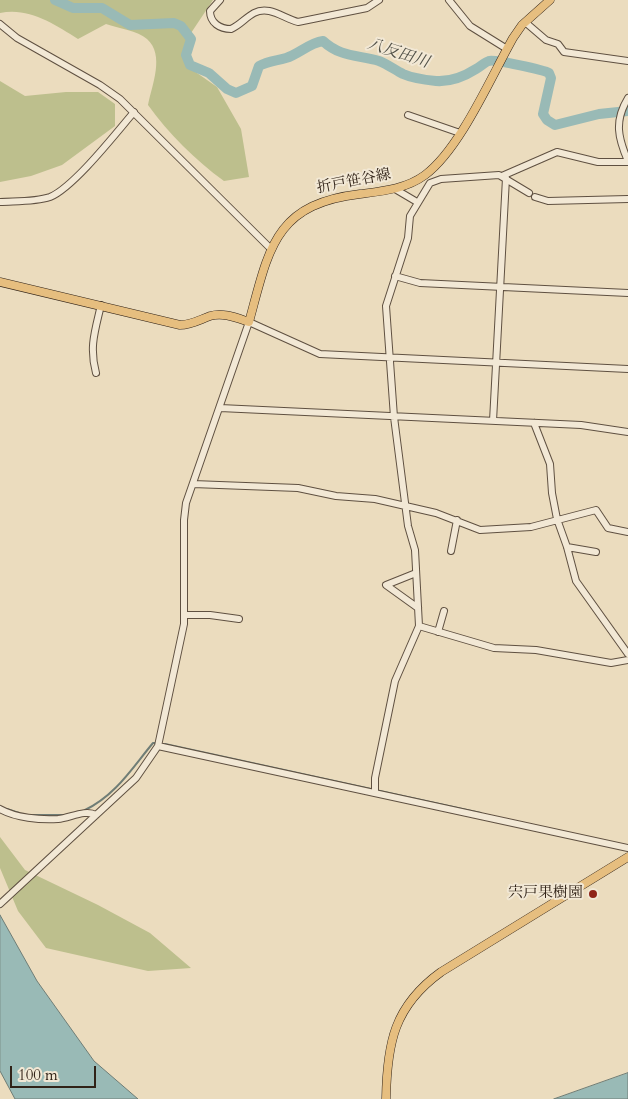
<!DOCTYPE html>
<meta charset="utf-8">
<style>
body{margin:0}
#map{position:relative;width:628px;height:1099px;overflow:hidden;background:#ebdcbe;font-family:Cardo,serif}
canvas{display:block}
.scale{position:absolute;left:10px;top:1066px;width:86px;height:22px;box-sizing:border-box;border:2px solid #302217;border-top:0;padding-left:6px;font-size:15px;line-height:18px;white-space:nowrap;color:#302217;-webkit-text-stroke:4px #f2e8d5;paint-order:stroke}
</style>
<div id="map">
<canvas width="628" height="1099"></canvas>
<div class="scale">100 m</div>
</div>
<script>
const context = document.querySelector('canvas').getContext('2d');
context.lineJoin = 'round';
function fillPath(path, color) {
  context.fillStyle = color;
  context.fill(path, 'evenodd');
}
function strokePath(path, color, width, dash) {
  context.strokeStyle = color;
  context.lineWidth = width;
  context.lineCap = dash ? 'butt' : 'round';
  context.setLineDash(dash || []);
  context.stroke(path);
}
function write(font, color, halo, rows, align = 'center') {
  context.font = font + ' Cardo,"Noto Serif JP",serif';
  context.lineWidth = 4;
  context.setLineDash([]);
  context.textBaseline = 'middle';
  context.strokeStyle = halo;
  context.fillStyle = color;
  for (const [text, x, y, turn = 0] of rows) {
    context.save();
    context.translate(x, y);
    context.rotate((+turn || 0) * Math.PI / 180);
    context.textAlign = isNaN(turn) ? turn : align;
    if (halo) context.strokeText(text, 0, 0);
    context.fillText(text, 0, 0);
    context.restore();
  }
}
const green = new Path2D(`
 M 0,0 L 213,0 L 189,36 L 187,66 L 217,87 L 241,129 L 249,177 L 224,181 C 195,160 169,134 148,105 C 152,85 165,55 147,39 C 138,31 118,28 106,24 L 78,39 C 54,24 29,7 0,13 Z
 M 0,81 L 25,96 L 66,92 L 98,92 L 115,104 L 115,126 L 62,165 L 31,176 L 0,182 Z
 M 0,837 L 25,870 L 98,905 L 150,933 L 191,968 L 148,971 L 46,948 L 18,911 L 0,868 Z`);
const water = new Path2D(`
 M 0,915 L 37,981 L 94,1061 L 138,1099 L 15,1099 L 0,1071 Z
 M 628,1073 L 628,1099 L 554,1099 Z`);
const stream = new Path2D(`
 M 165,744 L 481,813
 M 7,809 L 19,813
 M 85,810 C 116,795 132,768 153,743 L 156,743
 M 33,815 L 66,815`);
const river = new Path2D(`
 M 55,0 L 73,8 L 102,8 L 130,25 L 174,23 L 181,26 L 191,39 L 186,55 L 190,65 L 209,73 L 227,89 L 236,93 L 252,86 L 259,66 C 268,61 276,61 286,58 C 299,54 309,43 323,41 C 340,57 358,55 379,61 C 387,64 395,70 403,74 C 412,78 426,80 436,81 C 450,82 465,76 476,69 C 480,67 485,62 489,61 C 494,59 544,70 549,73 L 551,78 L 543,114 L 547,120 L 555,125 L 599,114 L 628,111`);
const minor = new Path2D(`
 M 220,0 L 210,11 C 210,23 220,29 231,29 C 240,25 245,18 254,13 C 269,5 283,18 298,22 L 367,8 L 379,0
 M 449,0 L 470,26 L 507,49
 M 525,22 L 546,40 L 558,44 L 564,52 L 628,61
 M 0,24 L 17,38 L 100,85 L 120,99 L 271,249
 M 628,98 C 614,121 618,138 628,161
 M 408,115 L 460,133
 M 502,176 L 557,152 L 598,162 L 628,162
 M 395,189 L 417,202
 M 535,197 L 548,201 L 628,199
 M 0,202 C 16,201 35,202 50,197 C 74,187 116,133 134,112
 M 395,276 L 420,283 L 628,293
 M 96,373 C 89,347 95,331 101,305
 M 220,408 L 581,425 L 628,432
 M 493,421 L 506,178
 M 534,423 L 550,464 L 552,493 L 557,519 L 567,547 L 576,581 L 628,654
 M 193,484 L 298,488 L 336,496 L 375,499 L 436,513 L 480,530 L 531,527 L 596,510 L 608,528 L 628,532
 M 567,547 L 596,552
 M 451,551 L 457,520
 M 416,573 L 386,585 L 418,608
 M 184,615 L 210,615 L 239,619
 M 419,626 L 494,648 L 536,650 L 611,663 L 628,660
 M 438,632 L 444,611
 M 158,746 L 628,848
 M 375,793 L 375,778 L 395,681 L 419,626 L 415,550 L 408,526 L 394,417 L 386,306 L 408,238 L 410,216 L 430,183 L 441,179 L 499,175 L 529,193
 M 0,809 C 16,818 40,820 58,819 C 70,818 85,809 96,815
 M 0,904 L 136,778 L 158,746 L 184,624 L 184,520 L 186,503 L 249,322 L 320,354 L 628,369`);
const major = new Path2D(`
 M 0,282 L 180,325 C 191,325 199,320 210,316 C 223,312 237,318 249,322 C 269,249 274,204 360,194 C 383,191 406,189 425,175 C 460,149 491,77 513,38 L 522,25 L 550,0
 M 386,1099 C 387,1043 394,1006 441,972 L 628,857`);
const markers = [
 [593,894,5,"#8f2418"]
];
const streetNames = [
 ["折戸笹谷線",354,182,-11]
];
const poiNames = [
 ["宍戸果樹園",583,894]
];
const waterNames = [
 ["八反田川",398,54,18]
];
fillPath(green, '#bdbf8d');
fillPath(water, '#99bab6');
strokePath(water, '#6f7d76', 1);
strokePath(stream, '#6f7d76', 2);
strokePath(river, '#99bab6', 10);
strokePath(minor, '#5f5041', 8);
strokePath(major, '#302217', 9);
strokePath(minor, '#f2e8d5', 6);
strokePath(major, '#e6be7f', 8);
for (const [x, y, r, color] of markers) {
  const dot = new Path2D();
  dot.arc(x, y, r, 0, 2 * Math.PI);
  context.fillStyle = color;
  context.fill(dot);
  strokePath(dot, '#f2e8d5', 2);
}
write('15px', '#302217', '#f2e8d5', streetNames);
write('15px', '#302217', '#f2e8d5', poiNames, 'right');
write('italic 16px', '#505047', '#f2e8d5', waterNames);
</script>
